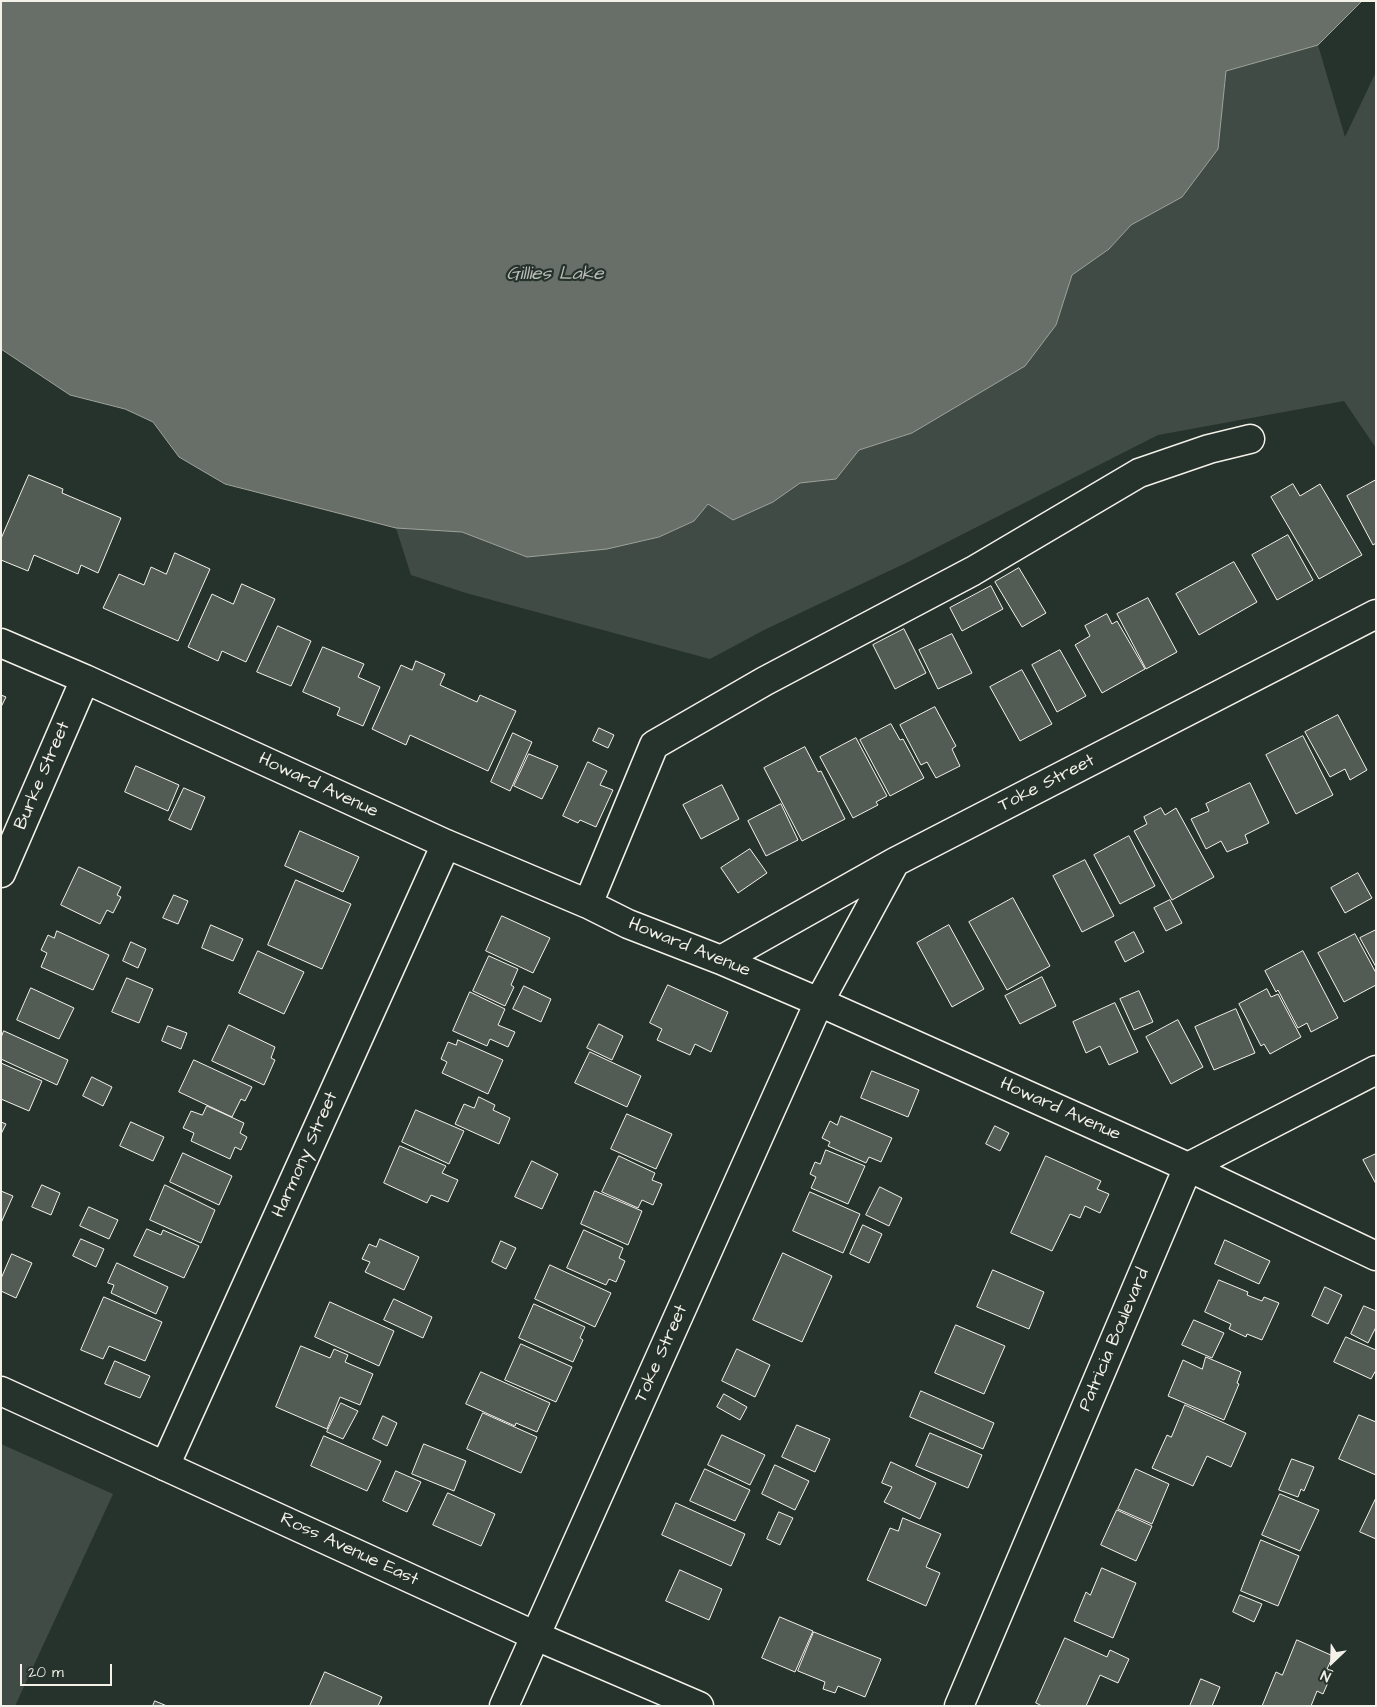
<!DOCTYPE html>
<style>
body{margin:0}
#map{position:relative;width:1377px;height:1707px;overflow:hidden;background:#26332d;font-family:"Architects Daughter",sans-serif}
canvas{display:block}
.frame{position:absolute;inset:0;border:2px solid #f4f1e8;pointer-events:none}
.north{position:absolute;left:1307px;top:1637px;width:50px;height:50px;-webkit-text-stroke:4px #26332d;paint-order:stroke;rotate:204deg;font-size:14px;font-weight:700;line-height:20px;text-align:center;color:#f4f1e8}
.north::after{content:'';display:block;margin:auto;width:18px;height:22px;background:#f4f1e8;clip-path:polygon(50% 0,100% 100%,50% 72%,0 100%)}
.scale{position:absolute;left:20px;top:1664px;width:92px;height:22px;box-sizing:border-box;border:2px solid #f4f1e8;border-top:0;padding-left:6px;font-size:15px;line-height:18px;white-space:nowrap;color:#f4f1e8;-webkit-text-stroke:4px #26332d;paint-order:stroke}
</style>
<div id="map">
<canvas width="1377" height="1707"></canvas>
<div class="frame"></div>
<div class="north">N</div>
<div class="scale">20 m</div>
</div>
<script>
const context = document.querySelector('canvas').getContext('2d');
context.lineJoin = 'round';
function fillPath(path, color) {
  context.fillStyle = color;
  context.fill(path, 'evenodd');
}
function strokePath(path, color, width, dash) {
  context.strokeStyle = color;
  context.lineWidth = width;
  context.lineCap = dash ? 'butt' : 'round';
  context.setLineDash(dash || []);
  context.stroke(path);
}
function write(font, color, halo, rows, align = 'center') {
  context.font = font + ' "Architects Daughter",sans-serif';
  context.lineWidth = 4.5;
  context.setLineDash([]);
  context.textBaseline = 'middle';
  context.strokeStyle = halo;
  context.fillStyle = color;
  for (const [text, x, y, turn = 0] of rows) {
    context.save();
    context.translate(x, y);
    context.rotate((+turn || 0) * Math.PI / 180);
    context.textAlign = isNaN(turn) ? turn : align;
    if (halo) context.strokeText(text, 0, 0);
    context.fillText(text, 0, 0);
    context.restore();
  }
}
const green = new Path2D(`
 M 1318,45 L 1345,137 L 1376,72 L 1376,448 L 1344,401 L 1158,435 L 908,562 L 764,630 L 710,659 L 466,593 L 411,575 L 396,528 L 462,532 L 527,557 L 607,549 L 660,537 L 694,521 L 708,504 L 773,502 L 800,483 L 836,479 L 859,450 L 912,433 L 1056,325 L 1072,275 L 1109,249 L 1131,225 L 1182,197 L 1218,149 L 1226,71 Z
 M 1,1444 L 113,1494 L 15,1706 L 1,1706 Z`);
const water = new Path2D(`
 M 1,1 L 1362,1 L 1318,45 L 1226,71 L 1218,149 L 1182,197 L 1131,225 L 1109,249 L 1072,275 L 1056,325 L 1025,366 L 912,433 L 859,450 L 836,479 L 800,483 L 773,502 L 733,520 L 708,504 L 694,521 L 659,537 L 607,549 L 527,557 L 462,532 L 396,528 L 225,484 L 179,457 L 153,422 L 125,409 L 70,395 L 1,349 Z`);
const building = new Path2D(`
 M 29,475 L 63,489 L 62,493 L 121,518 L 98,573 L 81,565 L 78,574 L 34,555 L 28,571 L 1,560 L 1,539 Z
 M 1376,480 L 1376,543 L 1373,545 L 1347,496 Z
 M 1293,484 L 1300,496 L 1320,484 L 1362,555 L 1319,579 L 1271,497 Z
 M 1288,535 L 1313,580 L 1277,600 L 1252,555 Z
 M 175,553 L 210,569 L 178,641 L 103,608 L 119,574 L 144,585 L 151,567 L 166,574 Z
 M 1234,562 L 1257,602 L 1199,635 L 1176,594 Z
 M 1019,568 L 1046,613 L 1022,627 L 995,582 Z
 M 242,584 L 275,599 L 246,662 L 222,651 L 218,661 L 188,647 L 212,594 L 233,604 Z
 M 991,586 L 1003,609 L 962,631 L 950,608 Z
 M 1148,598 L 1177,652 L 1146,669 L 1117,614 Z
 M 1107,614 L 1112,624 L 1117,621 L 1145,669 L 1102,693 L 1075,645 L 1090,636 L 1085,626 Z
 M 278,626 L 311,641 L 291,686 L 257,672 Z
 M 904,629 L 926,673 L 895,689 L 873,645 Z
 M 952,634 L 972,673 L 938,689 L 919,650 Z
 M 323,647 L 364,664 L 358,677 L 380,687 L 363,726 L 337,715 L 340,708 L 303,692 Z
 M 1060,650 L 1086,696 L 1057,712 L 1032,665 Z
 M 416,661 L 445,674 L 440,685 L 477,702 L 480,695 L 516,711 L 488,771 L 410,735 L 406,745 L 372,729 L 401,665 L 412,670 Z
 M 1022,670 L 1052,724 L 1020,741 L 990,687 Z
 M 1,695 L 6,697 L 1,707 Z
 M 935,707 L 956,746 L 952,749 L 960,766 L 936,778 L 927,762 L 921,765 L 900,725 Z
 M 1338,715 L 1367,770 L 1350,780 L 1345,769 L 1330,777 L 1305,732 Z
 M 891,724 L 900,740 L 903,739 L 924,778 L 890,796 L 860,740 Z
 M 599,728 L 614,735 L 608,748 L 593,741 Z
 M 513,733 L 532,742 L 510,791 L 491,782 Z
 M 1303,736 L 1333,795 L 1296,814 L 1266,755 Z
 M 856,738 L 887,796 L 876,802 L 878,805 L 853,818 L 820,757 Z
 M 805,747 L 818,772 L 821,771 L 845,819 L 802,841 L 764,768 Z
 M 529,754 L 558,766 L 542,799 L 514,786 Z
 M 588,762 L 607,771 L 600,785 L 613,790 L 596,827 L 580,820 L 578,823 L 563,816 Z
 M 136,766 L 179,785 L 168,811 L 125,792 Z
 M 1250,783 L 1269,823 L 1245,835 L 1248,843 L 1227,852 L 1221,841 L 1206,849 L 1191,819 L 1209,811 L 1206,804 Z
 M 722,785 L 739,819 L 701,839 L 683,805 Z
 M 184,788 L 205,797 L 191,830 L 169,820 Z
 M 781,804 L 798,840 L 766,856 L 748,821 Z
 M 1161,808 L 1165,815 L 1176,808 L 1214,877 L 1172,900 L 1134,831 L 1147,824 L 1144,817 Z
 M 300,831 L 359,857 L 343,892 L 285,866 Z
 M 1129,836 L 1155,886 L 1120,904 L 1094,855 Z
 M 750,849 L 767,873 L 738,893 L 721,868 Z
 M 1085,860 L 1114,916 L 1082,932 L 1053,876 Z
 M 79,867 L 121,887 L 117,895 L 121,897 L 113,913 L 107,910 L 100,924 L 61,905 Z
 M 1358,873 L 1372,898 L 1345,913 L 1331,888 Z
 M 296,880 L 351,904 L 322,969 L 268,945 Z
 M 174,895 L 188,901 L 178,924 L 163,918 Z
 M 1013,898 L 1050,966 L 1007,990 L 969,922 Z
 M 1170,900 L 1182,923 L 1166,931 L 1154,908 Z
 M 502,916 L 550,938 L 533,973 L 486,951 Z
 M 211,925 L 243,939 L 233,961 L 202,948 Z
 M 949,925 L 984,989 L 952,1007 L 917,943 Z
 M 1376,930 L 1376,967 L 1360,938 Z
 M 57,931 L 109,955 L 93,990 L 41,967 L 47,953 L 41,950 L 48,935 L 54,938 Z
 M 1134,932 L 1144,952 L 1125,962 L 1115,942 Z
 M 1355,934 L 1376,973 L 1376,985 L 1344,1002 L 1318,953 Z
 M 131,942 L 146,949 L 138,968 L 123,961 Z
 M 258,951 L 304,972 L 284,1014 L 239,993 Z
 M 1303,951 L 1338,1018 L 1311,1032 L 1307,1023 L 1298,1028 L 1278,990 L 1276,992 L 1265,971 Z
 M 489,956 L 518,969 L 511,985 L 514,987 L 505,1006 L 473,991 Z
 M 1042,977 L 1056,1006 L 1020,1024 L 1005,996 Z
 M 127,978 L 153,989 L 139,1023 L 112,1012 Z
 M 668,985 L 728,1012 L 711,1052 L 695,1044 L 690,1055 L 657,1040 L 662,1029 L 650,1023 Z
 M 524,986 L 551,999 L 541,1022 L 513,1009 Z
 M 31,988 L 74,1008 L 59,1039 L 17,1020 Z
 M 1267,989 L 1271,997 L 1278,994 L 1301,1037 L 1270,1054 L 1264,1044 L 1261,1046 L 1239,1004 Z
 M 1139,991 L 1153,1022 L 1134,1030 L 1120,999 Z
 M 470,992 L 505,1009 L 498,1025 L 515,1032 L 508,1047 L 490,1039 L 487,1046 L 453,1031 Z
 M 1115,1003 L 1138,1052 L 1109,1065 L 1100,1046 L 1086,1053 L 1073,1022 Z
 M 1236,1009 L 1255,1053 L 1214,1070 L 1195,1027 Z
 M 1178,1020 L 1203,1067 L 1171,1084 L 1146,1037 Z
 M 599,1024 L 623,1036 L 612,1060 L 587,1048 Z
 M 229,1025 L 275,1047 L 271,1058 L 275,1060 L 264,1085 L 212,1061 Z
 M 168,1026 L 187,1033 L 181,1049 L 162,1041 Z
 M 4,1031 L 68,1060 L 57,1085 L 1,1059 L 1,1038 Z
 M 458,1040 L 503,1060 L 488,1094 L 442,1073 L 447,1062 L 441,1059 L 448,1042 L 456,1045 Z
 M 590,1052 L 641,1076 L 627,1107 L 575,1083 Z
 M 194,1060 L 252,1087 L 245,1101 L 241,1099 L 232,1117 L 179,1092 Z
 M 1,1063 L 42,1081 L 29,1111 L 1,1099 Z
 M 872,1071 L 919,1090 L 908,1117 L 861,1098 Z
 M 92,1077 L 112,1087 L 103,1106 L 83,1096 Z
 M 479,1097 L 495,1105 L 493,1110 L 510,1118 L 499,1144 L 455,1124 L 464,1104 L 474,1108 Z
 M 207,1106 L 244,1123 L 240,1133 L 247,1137 L 241,1150 L 235,1147 L 230,1159 L 191,1141 L 194,1133 L 183,1128 L 191,1111 L 202,1115 Z
 M 416,1110 L 464,1131 L 449,1164 L 402,1142 Z
 M 627,1114 L 672,1134 L 656,1169 L 611,1149 Z
 M 841,1116 L 892,1138 L 881,1162 L 869,1157 L 866,1163 L 828,1146 L 830,1142 L 822,1138 L 830,1121 L 837,1125 Z
 M 1,1122 L 6,1124 L 1,1134 Z
 M 131,1122 L 164,1137 L 153,1161 L 120,1146 Z
 M 995,1126 L 1009,1133 L 1000,1151 L 986,1144 Z
 M 400,1146 L 446,1166 L 442,1173 L 458,1180 L 448,1202 L 431,1195 L 427,1203 L 384,1183 Z
 M 826,1150 L 865,1166 L 848,1204 L 811,1188 L 816,1177 L 810,1174 L 815,1162 L 820,1164 Z
 M 183,1153 L 232,1176 L 219,1205 L 170,1182 Z
 M 1376,1154 L 1376,1184 L 1363,1160 Z
 M 619,1156 L 655,1173 L 652,1180 L 662,1184 L 653,1205 L 642,1200 L 638,1208 L 602,1192 Z
 M 1046,1156 L 1101,1181 L 1097,1189 L 1109,1194 L 1100,1213 L 1085,1206 L 1080,1218 L 1070,1214 L 1052,1251 L 1011,1233 Z
 M 532,1161 L 558,1174 L 542,1209 L 515,1197 Z
 M 42,1185 L 60,1193 L 51,1215 L 32,1207 Z
 M 165,1185 L 215,1210 L 201,1243 L 150,1220 Z
 M 880,1187 L 902,1198 L 889,1226 L 866,1215 Z
 M 1,1191 L 13,1196 L 1,1223 Z
 M 595,1191 L 642,1211 L 628,1245 L 581,1224 Z
 M 810,1192 L 860,1214 L 843,1253 L 793,1231 Z
 M 89,1207 L 118,1220 L 109,1239 L 80,1226 Z
 M 863,1225 L 882,1234 L 869,1263 L 850,1254 Z
 M 147,1229 L 161,1235 L 163,1230 L 199,1246 L 184,1278 L 134,1256 Z
 M 584,1230 L 623,1248 L 619,1258 L 625,1261 L 616,1282 L 609,1279 L 606,1285 L 567,1268 Z
 M 81,1239 L 104,1249 L 96,1267 L 73,1256 Z
 M 380,1239 L 419,1257 L 404,1290 L 365,1272 L 370,1262 L 362,1259 L 369,1244 L 376,1247 Z
 M 1225,1240 L 1270,1261 L 1259,1284 L 1215,1264 Z
 M 501,1241 L 516,1248 L 506,1269 L 492,1262 Z
 M 783,1253 L 832,1276 L 802,1342 L 753,1320 Z
 M 12,1254 L 32,1263 L 16,1298 L 1,1291 L 1,1279 Z
 M 117,1263 L 168,1287 L 156,1314 L 111,1293 L 114,1285 L 108,1283 Z
 M 550,1265 L 611,1293 L 595,1327 L 535,1299 Z
 M 993,1270 L 1044,1292 L 1029,1329 L 977,1307 Z
 M 1219,1280 L 1248,1292 L 1247,1295 L 1262,1301 L 1264,1297 L 1279,1303 L 1262,1340 L 1247,1334 L 1246,1337 L 1229,1329 L 1231,1324 L 1205,1312 Z
 M 1325,1287 L 1342,1295 L 1328,1324 L 1312,1316 Z
 M 104,1297 L 162,1322 L 145,1361 L 109,1346 L 103,1359 L 81,1350 Z
 M 394,1299 L 432,1317 L 423,1338 L 384,1320 Z
 M 330,1302 L 394,1331 L 379,1366 L 315,1337 Z
 M 534,1304 L 585,1327 L 580,1338 L 583,1340 L 573,1362 L 519,1338 Z
 M 1364,1306 L 1376,1311 L 1376,1327 L 1368,1343 L 1351,1334 Z
 M 1194,1320 L 1224,1333 L 1212,1358 L 1182,1345 Z
 M 956,1325 L 1005,1346 L 984,1394 L 935,1373 Z
 M 1346,1337 L 1376,1350 L 1376,1370 L 1371,1379 L 1334,1362 Z
 M 521,1344 L 572,1367 L 556,1402 L 505,1380 Z
 M 301,1346 L 330,1358 L 334,1349 L 348,1355 L 345,1362 L 373,1374 L 360,1405 L 340,1397 L 327,1429 L 276,1407 Z
 M 737,1349 L 770,1365 L 755,1397 L 722,1381 Z
 M 1206,1357 L 1241,1372 L 1237,1383 L 1239,1384 L 1224,1420 L 1168,1396 L 1183,1360 L 1202,1369 Z
 M 115,1361 L 150,1376 L 140,1398 L 105,1384 Z
 M 481,1372 L 550,1403 L 537,1432 L 516,1423 L 515,1426 L 466,1404 Z
 M 921,1391 L 994,1423 L 983,1449 L 910,1417 Z
 M 724,1394 L 747,1407 L 740,1420 L 717,1407 Z
 M 341,1403 L 358,1411 L 343,1439 L 327,1432 Z
 M 1185,1405 L 1246,1433 L 1231,1467 L 1207,1456 L 1193,1486 L 1152,1468 L 1167,1435 L 1171,1437 Z
 M 483,1413 L 537,1437 L 521,1473 L 467,1449 Z
 M 1359,1415 L 1376,1422 L 1376,1475 L 1339,1459 Z
 M 383,1416 L 397,1423 L 387,1446 L 373,1439 Z
 M 797,1425 L 830,1439 L 815,1472 L 782,1457 Z
 M 930,1433 L 982,1455 L 968,1488 L 916,1466 Z
 M 722,1435 L 765,1455 L 750,1485 L 708,1465 Z
 M 324,1436 L 381,1461 L 367,1491 L 311,1466 Z
 M 424,1444 L 466,1461 L 454,1491 L 412,1474 Z
 M 1292,1459 L 1314,1467 L 1304,1491 L 1301,1489 L 1298,1497 L 1279,1490 Z
 M 891,1462 L 936,1483 L 920,1519 L 884,1502 L 892,1487 L 882,1483 Z
 M 775,1465 L 809,1481 L 795,1510 L 762,1494 Z
 M 705,1469 L 750,1490 L 735,1521 L 690,1501 Z
 M 1136,1469 L 1169,1484 L 1152,1524 L 1118,1509 Z
 M 396,1471 L 421,1482 L 407,1512 L 383,1501 Z
 M 448,1493 L 495,1514 L 481,1546 L 433,1525 Z
 M 1280,1494 L 1319,1510 L 1300,1551 L 1262,1535 Z
 M 1376,1498 L 1376,1539 L 1360,1532 Z
 M 676,1503 L 745,1534 L 731,1566 L 662,1535 Z
 M 1117,1510 L 1152,1526 L 1136,1561 L 1101,1545 Z
 M 779,1512 L 793,1518 L 780,1545 L 767,1539 Z
 M 903,1518 L 941,1534 L 926,1567 L 940,1573 L 926,1606 L 867,1580 L 890,1528 L 898,1531 Z
 M 1261,1540 L 1299,1556 L 1278,1606 L 1241,1591 Z
 M 1102,1568 L 1136,1583 L 1113,1638 L 1074,1621 L 1086,1592 L 1090,1595 Z
 M 680,1570 L 722,1589 L 709,1620 L 666,1601 Z
 M 1240,1595 L 1262,1604 L 1254,1622 L 1233,1612 Z
 M 780,1617 L 813,1631 L 795,1672 L 762,1658 Z
 M 814,1632 L 881,1659 L 865,1697 L 838,1686 L 835,1693 L 823,1689 L 825,1682 L 798,1671 Z
 M 1065,1638 L 1107,1657 L 1110,1650 L 1129,1659 L 1118,1683 L 1100,1675 L 1086,1706 L 1042,1706 L 1036,1703 Z
 M 1297,1640 L 1333,1656 L 1327,1669 L 1333,1671 L 1323,1694 L 1317,1691 L 1311,1706 L 1262,1706 L 1276,1672 L 1282,1675 Z
 M 325,1672 L 382,1697 L 378,1706 L 310,1706 Z
 M 1201,1679 L 1220,1687 L 1212,1706 L 1190,1706 Z
 M 155,1701 L 167,1706 L 153,1706 Z`);
const minor = new Path2D(`
 M 1,643 L 85,679 L 446,844 L 588,904 L 628,924 L 721,960 L 819,1002 L 1188,1167 L 1376,1256
 M 1,873 L 85,679
 M 588,904 L 654,745 L 765,681 L 973,571 L 1139,473 L 1209,449 L 1250,439
 M 721,960 L 895,862 L 1376,614
 M 165,1466 L 446,844
 M 504,1706 L 819,1002 L 895,862
 M 959,1706 L 1188,1167 L 1376,1070`);
const major = new Path2D(`
 M 1,1391 L 536,1636 L 699,1706`);
const streetNames = [
 ["Burke Street",43,776,-67],
 ["Toke Street",1047,784,-27],
 ["Howard Avenue",318,786,25],
 ["Howard Avenue",689,948,22],
 ["Howard Avenue",1060,1110,24],
 ["Harmony Street",306,1155,-66],
 ["Patricia Boulevard",1115,1340,-67],
 ["Toke Street",662,1354,-66],
 ["Ross Avenue East",349,1550,25]
];
const waterNames = [
 ["Gillies Lake",555,275]
];
fillPath(green, '#414b45');
fillPath(water, '#676f68');
strokePath(water, '#9fa39b', 1);
fillPath(building, '#525c55');
strokePath(building, '#f4f1e8', 1);
strokePath(minor, '#f4f1e8', 31);
strokePath(major, '#f4f1e8', 31);
strokePath(minor, '#26332d', 28);
strokePath(major, '#26332d', 28);
write('18px', '#f4f1e8', '#26332d', streetNames);
write('italic 19px', '#bcbdb5', '#26332d', waterNames);
</script>
